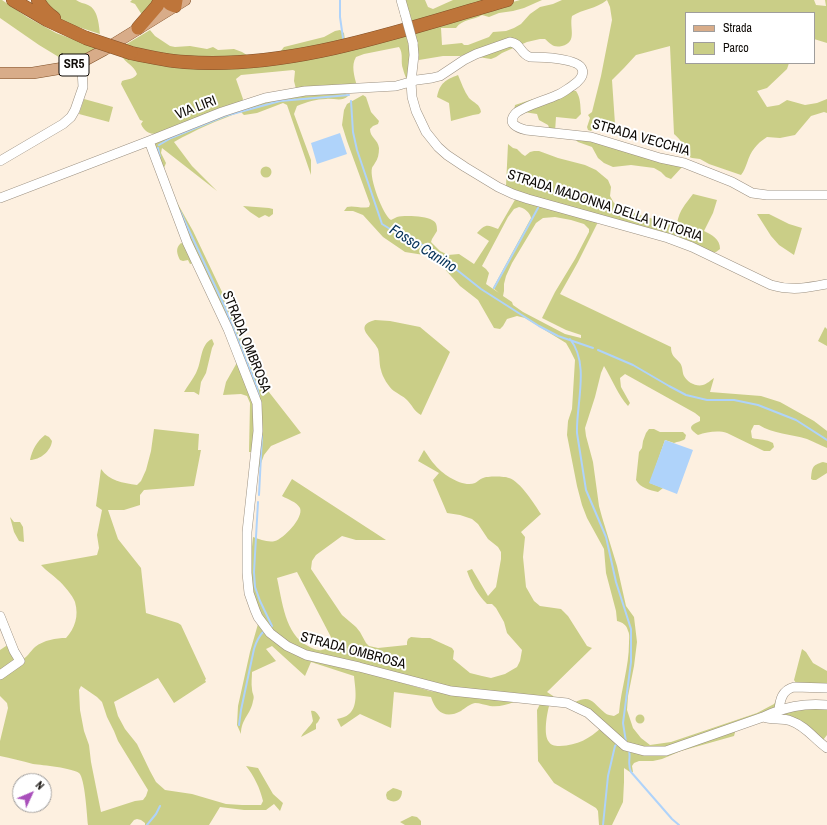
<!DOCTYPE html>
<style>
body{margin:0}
#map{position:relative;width:827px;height:825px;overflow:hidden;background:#fdf0e0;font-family:"Archivo Narrow",sans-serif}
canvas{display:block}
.legend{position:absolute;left:685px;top:12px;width:130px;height:52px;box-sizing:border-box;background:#fff;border:1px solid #9f9d9c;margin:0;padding:5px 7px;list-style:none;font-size:12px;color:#0f0b07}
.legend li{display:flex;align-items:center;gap:8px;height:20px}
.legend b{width:20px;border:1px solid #9f9d9c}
.north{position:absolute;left:12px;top:773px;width:40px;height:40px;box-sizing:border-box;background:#fff;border:1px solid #9f9d9c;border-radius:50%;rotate:46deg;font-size:11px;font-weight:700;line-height:16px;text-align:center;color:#0f0b07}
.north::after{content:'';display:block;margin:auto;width:14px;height:18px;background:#a94fbb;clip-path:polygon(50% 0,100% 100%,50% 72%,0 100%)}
</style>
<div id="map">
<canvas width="827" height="825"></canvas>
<ul class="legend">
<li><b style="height:5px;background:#d8ac89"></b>Strada</li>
<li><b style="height:11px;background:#cace87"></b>Parco</li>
</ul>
<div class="north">N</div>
</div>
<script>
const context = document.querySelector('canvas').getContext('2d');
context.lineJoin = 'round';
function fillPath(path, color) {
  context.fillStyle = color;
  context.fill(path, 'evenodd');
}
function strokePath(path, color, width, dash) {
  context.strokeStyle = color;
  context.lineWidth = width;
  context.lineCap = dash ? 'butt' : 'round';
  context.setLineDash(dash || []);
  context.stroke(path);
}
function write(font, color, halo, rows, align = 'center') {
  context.font = font + ' "Archivo Narrow",sans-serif';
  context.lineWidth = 4;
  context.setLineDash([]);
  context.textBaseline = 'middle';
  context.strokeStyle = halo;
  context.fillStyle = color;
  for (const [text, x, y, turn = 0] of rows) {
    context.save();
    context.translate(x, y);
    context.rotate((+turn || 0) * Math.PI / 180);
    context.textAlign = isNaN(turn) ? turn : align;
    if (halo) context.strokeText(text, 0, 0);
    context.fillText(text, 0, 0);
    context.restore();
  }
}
const green = new Path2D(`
 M 0,0 L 2,0 L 27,17 L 56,33 L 97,48 L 67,62 L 39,45 L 0,18 Z
 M 41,0 L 76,0 C 80,3 84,3 88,5 C 98,9 99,25 100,34 L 66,23 L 52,14 Z
 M 132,0 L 157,0 L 144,18 L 135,4 L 130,2 Z
 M 405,0 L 425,0 L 428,7 L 433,9 L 453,0 L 492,0 L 411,21 Z
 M 520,0 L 542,0 L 524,8 L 513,11 L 499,13 L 489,17 L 482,15 C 474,20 462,19 456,28 L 441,28 L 442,45 L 462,43 L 464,45 L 468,45 L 489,37 L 493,32 L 506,31 L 514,28 L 521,24 L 530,14 L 540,7 L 553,4 L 562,0 L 814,0 L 816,5 L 826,6 L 825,0 L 827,0 L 827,43 L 814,39 L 814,13 L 686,13 L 686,63 L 789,63 L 787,69 L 767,88 L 757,91 L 767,107 L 779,105 L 787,100 L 805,105 L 817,103 L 827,99 L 827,113 L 824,112 L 811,116 L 795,135 L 780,138 L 767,137 C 756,144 751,151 747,163 C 745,168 744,171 741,175 L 709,164 L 700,159 L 692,158 L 684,155 C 685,145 681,140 674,134 L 670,46 L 636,55 L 624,68 L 612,80 L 615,124 L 610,121 L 602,120 C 598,123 595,128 591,131 L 588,130 L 587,127 L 590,118 L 588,115 L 592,112 L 601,76 L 612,20 L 610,7 L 607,0 C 596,9 583,9 572,16 C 569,28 578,42 562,46 C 553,48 551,44 545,39 L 540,39 L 527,42 L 502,53 L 496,57 L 491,59 L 478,57 L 472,54 L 460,56 L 443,56 L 419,60 L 414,30 Z
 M 150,30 L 155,36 L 170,46 L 175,47 L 190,46 L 207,49 L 213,47 L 218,50 L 234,49 L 242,52 L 250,57 L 176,56 L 125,45 Z
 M 340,30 L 344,33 L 345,41 L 280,52 L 284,47 L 324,37 L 335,31 Z
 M 408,32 L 412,48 L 410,74 L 406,78 C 405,75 404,73 403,69 C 400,62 404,54 399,47 L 364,54 L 356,57 C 351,65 354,76 357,86 L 296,89 L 294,81 L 295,71 L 293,70 L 241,75 L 236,79 L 243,99 L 242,103 L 156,134 C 149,134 144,131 141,124 L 143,121 L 140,120 L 121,84 L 122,81 C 128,79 134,79 137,74 C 134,65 125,63 122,56 L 196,65 Z
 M 458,75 C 461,82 464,91 469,98 C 474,103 480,104 481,112 L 479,114 L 473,115 L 451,121 L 449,103 L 437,97 C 440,83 445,80 458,75 Z
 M 562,90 L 576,91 C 581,98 580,106 581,114 L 576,119 L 556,117 L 555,132 L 550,130 L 548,125 L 539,120 L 537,114 L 517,111 L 513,116 L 515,105 L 533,99 L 541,101 Z
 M 345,93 L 348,96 C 342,102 334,98 326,99 C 316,99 307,102 297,106 L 294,114 L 311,160 L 311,175 L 287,105 L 283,103 L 257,113 L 244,115 L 241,112 C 218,120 195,130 174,142 L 192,166 L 217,191 L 162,148 L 161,153 L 166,163 L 164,168 L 154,146 L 156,143 L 233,112 L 286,97 Z
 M 363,95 L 366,97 L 371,112 L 379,121 L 378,124 L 373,126 L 370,129 C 370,138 378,139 379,148 C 379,154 378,159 375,163 C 374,165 372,167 372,168 C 369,178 383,215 391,220 C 393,219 395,218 397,217 C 404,215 426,216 432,220 C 437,222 437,227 437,231 L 432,239 L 431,242 L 440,251 L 448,255 L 459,254 L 474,264 L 489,241 L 477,233 C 485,224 487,224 498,229 L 516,198 L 598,222 L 578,262 L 560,294 L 671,347 C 671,356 675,357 680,363 C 683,367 682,372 684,376 C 687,382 696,387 703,385 C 707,384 711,380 714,378 L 710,392 L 761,396 L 780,402 L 814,421 L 827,431 L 827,448 C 820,445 814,442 807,439 C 791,434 773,434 759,425 L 754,425 L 751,431 L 752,438 C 760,440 766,439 773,443 L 774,447 L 770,451 L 764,451 L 727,433 C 718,430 707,432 698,435 C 688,428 689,426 700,421 L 700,417 L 695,413 L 625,374 L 620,378 L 621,387 L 630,403 L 628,406 C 618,395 612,379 604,366 L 601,373 L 595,397 L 585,428 L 586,436 L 593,462 L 599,506 L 602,517 L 617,566 L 626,606 L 634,617 L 637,642 L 634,666 L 628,696 L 627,710 L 633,728 L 641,738 L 650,745 L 671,742 L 757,713 L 774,704 L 779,695 L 777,704 L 774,709 L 687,742 L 655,749 L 630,744 L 575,702 C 591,694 593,703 605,713 C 607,715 611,715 614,716 L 619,713 C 621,689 629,667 629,643 C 629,640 630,634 628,631 C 627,625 622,622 617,621 L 616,611 L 606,573 L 604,549 L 587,518 L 582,505 L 577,486 L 567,435 L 568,421 L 572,409 L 575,360 L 570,350 L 566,343 L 525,318 L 517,316 L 507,319 L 503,326 L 500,329 L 494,328 L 478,300 L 460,286 L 442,266 L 433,260 L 424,255 L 405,252 L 383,237 L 363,215 L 353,211 L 344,211 L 347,207 C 354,205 361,209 369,207 L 370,204 L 347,141 L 342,125 L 344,110 L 347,104 ZM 519,207 C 524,208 530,212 531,218 L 493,288 L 499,293 L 486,284 L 489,273 L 486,269 L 482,266 L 508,217 L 514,209 ZM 555,217 L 571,220 L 584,224 L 589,229 L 589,232 L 575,259 L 555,292 L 542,318 L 566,330 L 581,335 L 581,338 L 565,334 L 523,312 L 513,305 L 512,302 L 503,296 L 504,291 L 504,284 L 506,276 L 512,263 L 536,223 L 543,218 Z
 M 84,99 L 113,107 L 109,122 L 79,114 Z
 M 575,137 L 683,166 L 671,179 L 666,177 L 661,172 L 654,168 L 631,165 L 613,167 L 604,163 L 598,158 L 592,147 L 578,142 L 575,139 Z
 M 508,144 L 513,148 L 517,149 L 522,154 L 525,156 L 530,152 L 534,151 L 539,151 L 558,158 L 585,165 L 596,170 L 608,180 L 611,187 L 610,196 L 614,203 L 622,208 L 639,215 L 661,221 L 677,223 C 680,209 685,205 693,194 L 717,200 L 713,213 L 704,231 C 712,235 720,239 720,249 L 716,252 L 711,253 L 513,191 L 506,186 Z
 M260.5 172a5.5 5.5 0 1 1 11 0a5.5 5.5 0 1 1-11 0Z
 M 170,190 L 193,231 L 233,315 L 243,342 L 259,377 L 265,387 L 301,433 L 271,446 L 264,455 L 259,469 L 258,402 L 181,219 Z
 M 243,206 L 269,208 L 273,209 L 273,214 L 269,217 L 265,215 L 259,218 L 250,212 Z
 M 757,214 L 769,214 L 789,224 L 802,228 L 794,255 L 779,245 L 771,236 Z
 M 181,243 L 184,244 L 193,263 L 190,264 L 188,260 L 183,261 L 180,260 C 177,254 175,248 181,243 Z
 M 375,320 L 390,321 L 420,327 L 450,352 L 421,415 C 413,410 413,406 407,400 C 403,396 398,394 394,391 C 389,388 382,376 381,370 C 379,364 380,356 378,349 C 373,338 352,326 375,320 Z
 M 825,327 L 827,329 L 827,346 L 818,341 Z
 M 212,339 L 214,344 L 212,348 L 206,373 L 201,382 L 199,395 L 194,392 L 184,392 C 188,385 193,379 196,373 C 202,362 200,344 212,339 Z
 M 239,359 L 256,403 L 254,452 L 249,452 L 250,403 L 247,396 L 241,394 L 223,395 L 226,382 Z
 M 154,429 L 199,434 L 198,450 L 201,450 L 194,486 L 144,490 L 140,495 L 140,505 L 124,510 L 108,510 L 118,539 L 141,568 L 146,613 L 178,623 L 181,625 L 206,679 L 205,680 L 206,682 L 174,703 L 158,678 L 114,702 L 118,716 L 125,729 L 137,744 L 150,771 L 156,782 L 165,790 L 192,794 L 226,804 L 242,805 L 261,805 L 263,801 C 260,788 254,776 246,766 L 258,768 L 273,794 L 283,803 L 280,811 L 274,804 L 266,810 L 244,810 L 220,807 L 209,825 L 145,825 L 145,823 L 141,820 L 137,819 L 134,820 L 130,825 L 88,825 C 87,816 85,778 79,773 C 72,768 43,765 33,764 C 22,761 11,758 0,756 L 0,741 L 8,708 L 7,703 L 0,696 L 0,650 L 9,644 L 21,661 C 27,657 30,652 35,647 C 44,640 56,638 66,638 C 75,628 79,616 75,602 C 73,596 63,584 58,580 C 52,574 46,571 41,565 L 97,555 L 99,548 L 97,535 L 102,510 L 96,506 L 101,469 C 109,481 123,483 137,485 L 141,481 L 146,470 L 151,451 ZM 81,686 L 97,697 L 102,702 L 107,717 L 114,731 L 118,741 L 148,790 L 146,796 L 143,800 L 135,801 L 101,812 L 91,762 L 89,745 L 84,731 L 80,710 L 79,690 Z
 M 649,429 L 654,429 L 660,432 L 683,432 L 686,435 L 685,439 C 681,442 678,441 674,443 L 665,440 L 650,483 L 663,488 L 658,492 C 650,490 640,488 636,480 L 639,452 L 642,448 L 643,441 L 646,433 Z
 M 45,435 L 49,437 L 52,441 C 51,451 40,460 30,460 C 32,450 37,441 45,435 Z
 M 424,450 C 428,455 431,461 435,465 C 442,474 463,488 475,483 C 477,482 480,479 483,478 C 487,476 504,476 509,478 C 520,481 535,505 541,514 L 521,532 L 525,537 L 523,557 L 526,587 L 534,601 L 540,606 L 561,609 L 568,616 L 587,646 L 592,648 L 547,692 L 553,696 L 555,701 L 451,690 L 302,650 L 282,641 L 265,621 L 255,599 L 251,581 L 251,556 L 253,537 C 260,539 268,543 275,541 C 283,539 304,518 300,508 C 297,502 287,499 282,496 L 292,479 L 386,540 L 356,540 L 342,536 L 316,555 L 312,561 L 311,569 L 342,615 L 356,627 L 360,632 L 366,643 L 369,646 L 378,648 L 407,645 L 407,642 L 408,639 L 411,637 L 422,638 L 430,638 L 452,648 L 454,651 L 453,659 L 470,673 L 482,676 L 491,678 L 505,674 L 517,667 L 520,661 L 522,650 L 507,633 L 504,622 L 496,608 L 492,604 L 487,604 C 478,595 471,583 467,571 L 472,569 L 488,596 L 496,587 L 501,559 L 501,552 L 498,547 L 488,539 L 478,524 L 472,519 L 460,515 L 447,513 L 433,480 L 439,473 L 418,461 ZM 297,572 L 332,639 C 331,645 328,649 322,650 C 317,651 312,648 308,646 C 285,635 282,600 277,578 Z
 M 823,462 L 827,463 L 827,473 L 816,480 L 813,480 L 811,479 C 812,468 812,465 823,462 Z
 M 10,517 L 14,522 L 20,522 L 23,527 L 24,542 L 19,541 L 14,532 Z
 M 258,624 L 275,640 L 341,665 L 430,691 L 514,702 C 506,705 499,707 490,706 C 485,705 480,703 475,703 C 470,704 465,708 461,711 C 446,719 436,713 431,697 L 394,692 L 391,728 L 360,714 L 341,727 L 337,719 C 341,718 346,717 349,714 C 359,706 355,687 354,676 L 311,662 L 305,676 L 272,646 L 266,649 L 276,661 L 252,672 C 252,678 251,683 252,689 C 252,694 255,695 253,701 C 251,714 241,719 241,734 L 237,725 L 238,706 L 250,652 Z
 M 802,649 L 806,652 L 813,663 L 827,671 L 827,687 L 796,683 L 794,680 Z
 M 540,704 L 549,706 C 547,714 543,735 549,742 C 551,746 557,746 560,746 C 578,745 589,739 602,727 L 640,753 L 736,729 L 734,736 L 681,751 L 662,759 L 653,761 L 639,761 L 634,763 L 632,766 L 633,772 L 630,772 L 624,768 L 624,782 L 623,802 L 612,825 L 599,825 L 598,811 L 596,808 L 554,783 L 538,761 L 537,710 Z
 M 827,708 L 827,735 L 823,740 L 781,715 L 782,714 L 798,709 Z
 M 311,711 C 315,710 318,714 320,718 L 318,722 L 316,724 L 316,729 L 301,737 C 304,731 310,727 313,721 Z
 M635.5 719a4.5 4.5 0 1 1 9 0a4.5 4.5 0 1 1-9 0Z
 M 393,788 L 397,789 L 402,791 C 402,801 394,804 387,799 L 386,795 L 387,792 Z
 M 412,816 L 417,817 L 421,821 L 421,825 L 405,825 L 400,822 Z`);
const water = new Path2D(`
 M 340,133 L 347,154 L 317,164 L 311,143 Z
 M 665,440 L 693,450 L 677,494 L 649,483 Z`);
const stream = new Path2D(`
 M 340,0 L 340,17 L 343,38
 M 351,101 L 353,132 L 357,150 L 382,224 L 395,232 L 419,243 L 438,255 L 481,289 L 539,326 L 558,336 L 593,348
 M 159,145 L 171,138 L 225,116 L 280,101 L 349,95
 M 158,148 L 160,158
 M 180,211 L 224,305 L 257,387 L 259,396
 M 494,288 L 538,208
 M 570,339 C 590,364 576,404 577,433 L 586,490 L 606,537 L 616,582 L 631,629 L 631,662 L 623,723 L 626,742
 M 598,350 L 633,365 L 669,386 L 686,395 L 707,400 L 734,400 L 758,405 L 796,420 L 827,440
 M 259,495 L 262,436
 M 258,502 L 254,572 L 255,587 L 260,601 L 272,626
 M 239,725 L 241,710 L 254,649 C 256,642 258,637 264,631
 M 629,750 C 631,759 627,763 631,772 L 672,819 L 679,825
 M 147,825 L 156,814 L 160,806
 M 603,825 L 608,776 L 615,746 L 617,744`);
const minor = new Path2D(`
 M 401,0 L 405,14
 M 413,43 L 414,55 L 411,82 L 412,97 L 416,111 L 426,132 L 438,147 L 447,155 L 465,167 L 498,187 L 513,194 L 528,199 L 668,238 L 692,247 L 771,285 C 791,291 807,288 827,284
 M 149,141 L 187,242 L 228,329 L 257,403 L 258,431 L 247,532 L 247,573 L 249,593 L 255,610 L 258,617 L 270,633 L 287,646 L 306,655 L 359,667 L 451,691 L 567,703 L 588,713 L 625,746 L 644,751 L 666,751 L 763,717 C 785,707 803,703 827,705
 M 0,161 L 63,124 L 71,117 L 75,110 L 83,87 L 82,69 L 80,63
 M 0,198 L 149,141 L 222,112 L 265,98 L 305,91 L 396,86 L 417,80 L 432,78 L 440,76 L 464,60 L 476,54 L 510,42 C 521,43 520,54 530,57 C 541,57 578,58 582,69 C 585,76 578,82 572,86 C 567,89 563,93 557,95 C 547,100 521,107 515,114 C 507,124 518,128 526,130 L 591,137 L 660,158 L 684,163 L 732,182 L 752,193 L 767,195 L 827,195
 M 0,616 L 14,651 L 20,661 L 0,675
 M 779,710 C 780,700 782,690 794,687 L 827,688
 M 763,717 C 772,721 782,717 791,721 C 806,726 815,740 827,748`);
const major = new Path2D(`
 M 0,73 L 33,73 L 69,67 L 80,63 L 104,50 L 185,0`);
const highway = new Path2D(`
 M 13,0 L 47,20 L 86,38
 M 38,0 C 41,7 47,13 54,18
 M 166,0 L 170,4 L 175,6 L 176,0
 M 138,28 L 157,6 L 160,0
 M 131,53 C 149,57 167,61 185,62 C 293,70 404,29 507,0`);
const minorBridge = new Path2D(`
 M 405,14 L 413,43`);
const highwayBridge = new Path2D(`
 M 86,38 L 131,53`);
const shields = [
 [74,65,30]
];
const shieldNames = [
 ["SR5",74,65]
];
const streetNames = [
 ["VIA LIRI",196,108,-21],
 ["STRADA VECCHIA",641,138,16],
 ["STRADA MADONNA DELLA VITTORIA",605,206,18],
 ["STRADA OMBROSA",246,342,68],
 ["STRADA OMBROSA",353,651,15]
];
const waterNames = [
 ["Fosso Canino",423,249,32]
];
fillPath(green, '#cace87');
fillPath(water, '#afd3fa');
strokePath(stream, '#afd3fa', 2);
strokePath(minor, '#9b9081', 10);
strokePath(major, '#815028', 12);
strokePath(highway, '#815028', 14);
strokePath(minor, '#fff', 9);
strokePath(major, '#d8ac89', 11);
strokePath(highway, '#be753a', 13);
strokePath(minorBridge, '#9b9081', 10, []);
strokePath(highwayBridge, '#815028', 14, []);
strokePath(minorBridge, '#fff', 9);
strokePath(highwayBridge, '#be753a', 13);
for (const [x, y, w] of shields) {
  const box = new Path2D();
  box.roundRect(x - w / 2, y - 11, w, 22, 3);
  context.fillStyle = '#fff';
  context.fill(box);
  strokePath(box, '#0f0b07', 1);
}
write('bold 13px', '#0f0b07', null, shieldNames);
write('14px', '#0f0b07', '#fff', streetNames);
write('italic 15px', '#033058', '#fff', waterNames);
</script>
